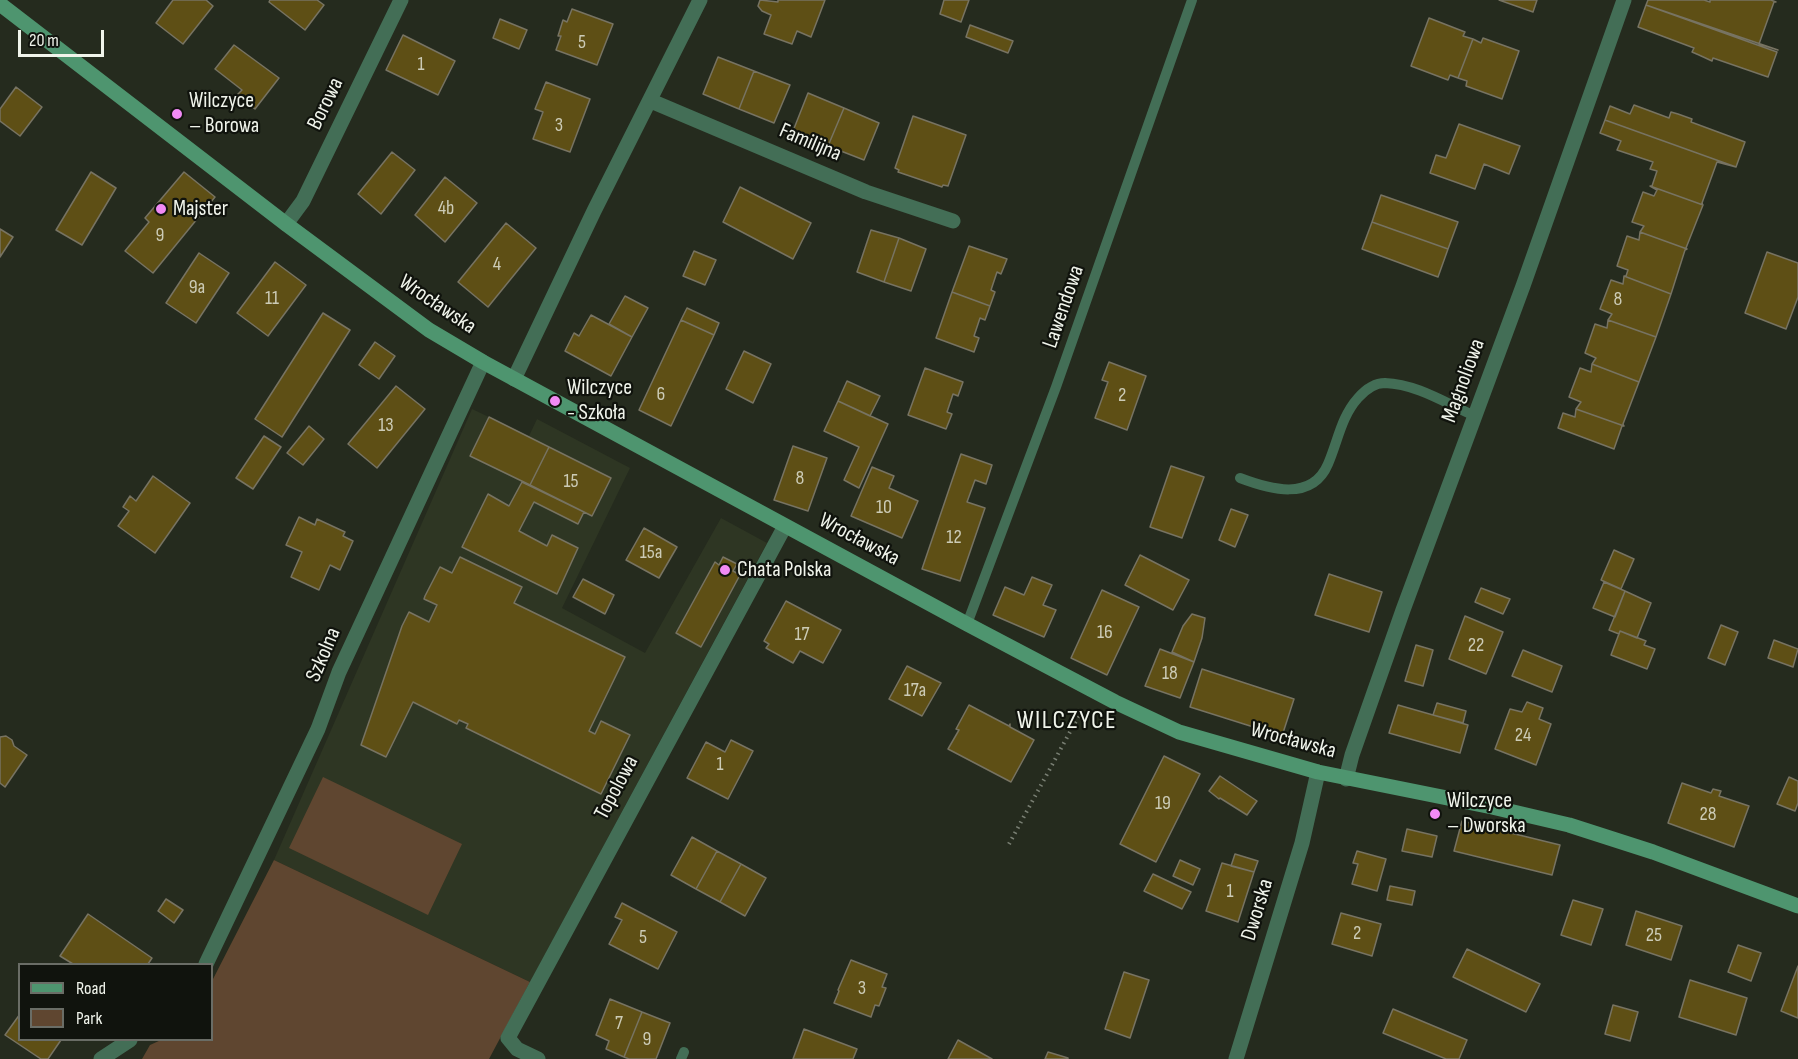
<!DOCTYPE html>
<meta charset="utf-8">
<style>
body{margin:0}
#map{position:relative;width:1798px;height:1059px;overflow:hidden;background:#252b1e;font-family:"Sofia Sans Condensed",sans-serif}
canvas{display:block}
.legend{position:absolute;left:18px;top:963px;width:195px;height:78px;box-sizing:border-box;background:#10130d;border:2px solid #6a6d66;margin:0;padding:8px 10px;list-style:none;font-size:18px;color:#f0f4eb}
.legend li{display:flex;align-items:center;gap:12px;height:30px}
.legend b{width:30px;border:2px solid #6a6d66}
.scale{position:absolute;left:18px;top:30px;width:86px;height:27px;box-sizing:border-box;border:3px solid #f0f4eb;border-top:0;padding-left:8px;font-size:18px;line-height:21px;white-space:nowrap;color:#f0f4eb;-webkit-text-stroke:4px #10130d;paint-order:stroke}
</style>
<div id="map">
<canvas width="1798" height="1059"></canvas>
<ul class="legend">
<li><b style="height:8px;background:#4e956f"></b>Road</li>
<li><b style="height:16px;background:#5f4630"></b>Park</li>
</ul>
<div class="scale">20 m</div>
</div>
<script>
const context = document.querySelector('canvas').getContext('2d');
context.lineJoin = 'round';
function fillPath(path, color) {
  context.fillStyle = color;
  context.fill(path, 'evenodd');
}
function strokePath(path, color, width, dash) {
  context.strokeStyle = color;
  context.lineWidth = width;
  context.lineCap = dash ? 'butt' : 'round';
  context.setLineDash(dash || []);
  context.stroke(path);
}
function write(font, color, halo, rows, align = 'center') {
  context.font = font + ' "Sofia Sans Condensed",sans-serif';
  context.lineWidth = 4.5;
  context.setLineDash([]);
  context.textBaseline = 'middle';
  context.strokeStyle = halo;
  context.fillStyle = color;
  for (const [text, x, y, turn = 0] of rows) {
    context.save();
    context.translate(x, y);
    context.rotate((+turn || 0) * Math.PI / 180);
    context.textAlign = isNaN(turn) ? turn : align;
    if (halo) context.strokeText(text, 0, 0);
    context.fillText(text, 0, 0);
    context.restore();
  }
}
const built = new Path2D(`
 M 472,409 L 529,436 L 537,419 L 630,468 L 562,608 L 645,653 L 721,518 L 767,543 L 530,982 L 274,860 Z`);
const green = new Path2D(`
 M 323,777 L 462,844 L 428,915 L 289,848 Z
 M 274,860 L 530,982 L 489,1059 L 142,1059 L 150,1045 L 161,1040 L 212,1040 L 212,981 Z`);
const building = new Path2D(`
 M 173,0 L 206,0 L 213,6 L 183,44 L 156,23 Z
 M 270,0 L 317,0 L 324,5 L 305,30 L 269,2 Z
 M 760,0 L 778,2 L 778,0 L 825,0 L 811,37 L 797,31 L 792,44 L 764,34 L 771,15 L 762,11 L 758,6 Z
 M 944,0 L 969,0 L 961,22 L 940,14 Z
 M 1499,0 L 1537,0 L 1533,12 Z
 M 1648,0 L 1704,0 L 1710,2 L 1710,0 L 1771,0 L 1776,2 L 1774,2 L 1759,44 L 1778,50 L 1646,5 Z
 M 1646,5 L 1777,52 L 1768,77 L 1713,58 L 1712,61 L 1699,55 L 1692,52 L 1694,48 L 1638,27 Z
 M 572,9 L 613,24 L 597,65 L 556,50 L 561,36 L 558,36 L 563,20 L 567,22 Z
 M 1429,18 L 1465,32 L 1463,36 L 1473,39 L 1458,78 L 1450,75 L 1448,80 L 1411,66 Z
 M 500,19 L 527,30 L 519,49 L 493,38 Z
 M 970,25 L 1013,41 L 1008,53 L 966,37 Z
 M 403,35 L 455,61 L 438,95 L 386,70 Z
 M 1483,38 L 1519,51 L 1502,99 L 1466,86 L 1467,81 L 1458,78 L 1473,39 L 1481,43 Z
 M 234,45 L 279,78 L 255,109 L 237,95 L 242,90 L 215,69 Z
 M 718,57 L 754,71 L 739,109 L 703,94 Z
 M 754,71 L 790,85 L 774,123 L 739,109 Z
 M 546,82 L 590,99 L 570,152 L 533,139 L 543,112 L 535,109 Z
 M 16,87 L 42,107 L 20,136 L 0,121 L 0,109 Z
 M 808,93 L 844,108 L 828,146 L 793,131 Z
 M 1634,105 L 1669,118 L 1671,112 L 1678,114 L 1692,119 L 1691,122 L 1745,142 L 1736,167 L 1605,120 L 1610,106 L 1630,114 Z
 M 844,108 L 879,123 L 864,160 L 828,146 Z
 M 913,116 L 966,135 L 948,186 L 943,185 L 942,187 L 898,172 L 899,170 L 895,168 Z
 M 1605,120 L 1736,167 L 1717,162 L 1702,203 L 1703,205 L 1650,186 L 1652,186 L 1657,171 L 1650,169 L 1653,162 L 1617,150 L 1621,141 L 1600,133 Z
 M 1459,124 L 1520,146 L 1509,174 L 1484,164 L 1475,189 L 1430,173 L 1436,155 L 1446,158 Z
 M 392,152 L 415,170 L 381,214 L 358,194 Z
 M 91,172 L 116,188 L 82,245 L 56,230 Z
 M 184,172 L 215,197 L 153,273 L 125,251 L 149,222 L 145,218 Z
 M 445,177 L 477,203 L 445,242 L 415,215 Z
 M 1650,186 L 1703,205 L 1686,248 L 1687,249 L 1640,232 L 1644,226 L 1632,222 L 1643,192 L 1654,196 L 1657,190 Z
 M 740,187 L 811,223 L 793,259 L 723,222 Z
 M 1381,195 L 1458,222 L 1448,249 L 1372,222 Z
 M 1372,222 L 1448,249 L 1438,277 L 1362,249 Z
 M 506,223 L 536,248 L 488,307 L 458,282 Z
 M 0,229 L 13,237 L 0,257 Z
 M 871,230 L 899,238 L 884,282 L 857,272 Z
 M 1640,232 L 1687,249 L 1685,250 L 1671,294 L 1624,276 L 1626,276 L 1628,270 L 1617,266 L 1627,236 L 1639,240 Z
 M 899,238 L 926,249 L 911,291 L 884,282 Z
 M 969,246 L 1007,259 L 1001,274 L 997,272 L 991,290 L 995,292 L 990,306 L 952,292 Z
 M 694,251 L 716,260 L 705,285 L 683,276 Z
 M 1767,252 L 1798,263 L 1798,297 L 1786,329 L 1745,313 Z
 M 199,253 L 229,273 L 196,323 L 166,303 Z
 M 275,262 L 306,285 L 268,336 L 237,313 Z
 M 1624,276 L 1671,294 L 1656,337 L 1608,320 L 1612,314 L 1600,309 L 1611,280 L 1623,284 Z
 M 952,292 L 990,306 L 985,320 L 980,318 L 974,336 L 979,338 L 974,352 L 936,338 Z
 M 625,296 L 648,308 L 632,337 L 609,324 Z
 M 687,308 L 719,323 L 714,335 L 681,320 Z
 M 323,313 L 350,330 L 282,437 L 255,419 Z
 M 591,315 L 632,337 L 611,376 L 565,351 L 574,333 L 579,336 Z
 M 681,320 L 714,335 L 671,426 L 639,410 Z
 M 1608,320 L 1656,337 L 1639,382 L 1592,364 L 1596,358 L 1585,353 L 1595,324 L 1607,328 Z
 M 375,342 L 395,356 L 379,379 L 359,365 Z
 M 744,351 L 771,364 L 753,403 L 726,389 Z
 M 1109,362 L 1146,376 L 1127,430 L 1095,418 L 1108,382 L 1102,380 Z
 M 1592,364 L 1639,382 L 1623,424 L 1624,426 L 1576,409 L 1581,402 L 1569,397 L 1580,368 L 1591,372 Z
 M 925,368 L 963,382 L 958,396 L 953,394 L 947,412 L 952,414 L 946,429 L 908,415 Z
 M 847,381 L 880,396 L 870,416 L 838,401 Z
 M 396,386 L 425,409 L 377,468 L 348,444 Z
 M 838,401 L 888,424 L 859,488 L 844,480 L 859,447 L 824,431 Z
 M 1576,409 L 1624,426 L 1622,426 L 1614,449 L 1558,428 L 1563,413 L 1575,417 Z
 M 489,417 L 549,447 L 530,485 L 470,456 Z
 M 309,426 L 324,439 L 303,465 L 287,453 Z
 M 264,436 L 281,447 L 253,489 L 236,478 Z
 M 793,446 L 827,458 L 808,511 L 774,500 Z
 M 549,447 L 611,478 L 592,516 L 530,485 Z
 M 961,454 L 992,465 L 986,484 L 975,480 L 967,502 L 985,508 L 960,581 L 922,569 Z
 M 1171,466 L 1204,477 L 1182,538 L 1150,527 Z
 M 872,467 L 894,476 L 889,488 L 918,501 L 902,538 L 851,516 Z
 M 153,476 L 190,503 L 155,553 L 118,526 L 129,511 L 123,507 L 130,496 L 136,501 Z
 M 522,482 L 584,512 L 578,524 L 534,502 L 519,531 L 547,546 L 552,535 L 578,548 L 557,594 L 462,547 L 488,494 L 509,506 Z
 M 1231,509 L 1248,515 L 1235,547 L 1219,540 Z
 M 299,517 L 315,525 L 317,519 L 345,532 L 343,536 L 353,541 L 340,570 L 330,565 L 319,590 L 291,577 L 302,552 L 286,545 Z
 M 644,528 L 677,547 L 659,578 L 626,560 Z
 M 1614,550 L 1634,559 L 1621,589 L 1601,580 Z
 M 1140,555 L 1189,580 L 1173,610 L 1125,585 Z
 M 460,557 L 522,587 L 514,603 L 625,657 L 589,731 L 595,734 L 601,721 L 630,735 L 601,794 L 466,728 L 468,724 L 459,720 L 457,724 L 413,702 L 386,757 L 361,745 L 402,626 L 409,612 L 429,622 L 437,605 L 424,599 L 425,596 L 440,567 L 452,573 Z
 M 723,557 L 737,564 L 733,571 L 740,575 L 701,647 L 676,633 L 715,562 L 719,565 Z
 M 1329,574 L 1382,592 L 1369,632 L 1315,615 Z
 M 1032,577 L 1052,585 L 1043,605 L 1056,610 L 1044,637 L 993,615 L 1005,587 L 1024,595 Z
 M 583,579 L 614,595 L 605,614 L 573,597 Z
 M 1604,582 L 1625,591 L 1615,617 L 1593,608 Z
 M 1481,588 L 1510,599 L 1503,614 L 1475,602 Z
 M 1102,590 L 1139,607 L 1107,675 L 1071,658 Z
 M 1625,591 L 1651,603 L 1637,638 L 1620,631 L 1619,634 L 1609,630 Z
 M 786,601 L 841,630 L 823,663 L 800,651 L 793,663 L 766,648 L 769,644 L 764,641 Z
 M 1192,614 L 1205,618 L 1202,638 L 1194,662 L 1172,652 L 1183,626 Z
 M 1465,616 L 1503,632 L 1486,674 L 1449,659 Z
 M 1721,625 L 1738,632 L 1725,665 L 1708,658 Z
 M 1620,631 L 1646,641 L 1644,645 L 1655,649 L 1647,669 L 1611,655 Z
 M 1774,640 L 1798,649 L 1793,667 L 1768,658 Z
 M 1416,645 L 1433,650 L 1423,686 L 1405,681 Z
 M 1160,649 L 1194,662 L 1180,698 L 1145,686 Z
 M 1523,650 L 1562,666 L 1552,692 L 1512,676 Z
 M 907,666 L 941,683 L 922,716 L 889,699 Z
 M 1202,669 L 1294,699 L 1282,736 L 1190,707 Z
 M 1527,702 L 1543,708 L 1539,719 L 1551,724 L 1536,765 L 1495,749 L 1510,709 L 1522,712 Z
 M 1437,703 L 1466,711 L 1463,723 L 1433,715 Z
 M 969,705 L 1009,726 L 1010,724 L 1010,727 L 1034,740 L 1011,782 L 948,749 L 959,730 L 956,729 Z
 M 1398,705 L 1468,725 L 1460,753 L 1389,733 Z
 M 6,736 L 12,740 L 14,746 L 27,755 L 5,787 L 0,783 L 0,737 Z
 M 731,740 L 753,751 L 728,799 L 687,778 L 706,742 L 725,752 Z
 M 1164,756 L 1200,774 L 1156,862 L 1120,844 Z
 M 1220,776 L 1257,801 L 1247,815 L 1220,798 L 1219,799 L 1209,791 Z
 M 1789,777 L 1798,781 L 1798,803 L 1795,811 L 1777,804 Z
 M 1682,783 L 1711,793 L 1713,789 L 1721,791 L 1719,796 L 1749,806 L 1734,847 L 1668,823 Z
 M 1462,821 L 1560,845 L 1552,875 L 1454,851 Z
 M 1407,829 L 1437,836 L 1432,857 L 1402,851 Z
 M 692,837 L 717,851 L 696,889 L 671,875 Z
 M 717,851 L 741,864 L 720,902 L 696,889 Z
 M 1357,851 L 1386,859 L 1377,891 L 1352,884 L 1358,864 L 1353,863 Z
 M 1235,854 L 1258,861 L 1254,872 L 1231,866 Z
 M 1180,860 L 1200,869 L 1193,885 L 1173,876 Z
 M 1222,863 L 1254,872 L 1238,922 L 1206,911 Z
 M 741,864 L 766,878 L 745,916 L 720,902 Z
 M 1153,874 L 1191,892 L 1182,909 L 1144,891 Z
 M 1390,886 L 1415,891 L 1412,905 L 1387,900 Z
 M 166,899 L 183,910 L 174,923 L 158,911 Z
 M 1573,900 L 1603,909 L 1591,945 L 1561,935 Z
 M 622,903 L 677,932 L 658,969 L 609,944 L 622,920 L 615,917 Z
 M 1636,911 L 1682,926 L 1671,960 L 1626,945 Z
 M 1341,913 L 1381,924 L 1372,956 L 1332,944 Z
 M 88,914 L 152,958 L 148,964 L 73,964 L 60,956 Z
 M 1738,945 L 1761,953 L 1751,981 L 1728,972 Z
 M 1467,949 L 1540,984 L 1526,1012 L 1453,977 Z
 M 851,960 L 887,974 L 882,987 L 886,988 L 879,1006 L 875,1005 L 871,1017 L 834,1003 L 839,991 L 838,990 Z
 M 1798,966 L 1798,1018 L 1781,1011 Z
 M 1124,972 L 1149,980 L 1130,1038 L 1105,1029 Z
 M 1690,980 L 1747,998 L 1736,1035 L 1679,1017 Z
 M 610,999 L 642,1012 L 624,1057 L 606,1049 L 609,1041 L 596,1035 Z
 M 1613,1005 L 1638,1012 L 1630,1041 L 1605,1034 Z
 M 1393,1009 L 1467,1040 L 1459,1059 L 1446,1059 L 1383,1033 Z
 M 642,1012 L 670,1023 L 656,1059 L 629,1059 L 624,1057 Z
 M 20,1014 L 20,1040 L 61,1040 L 48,1059 L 41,1059 L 5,1035 Z
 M 804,1029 L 857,1049 L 853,1059 L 793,1059 Z
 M 958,1040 L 992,1059 L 948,1059 Z
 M 1048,1052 L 1068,1058 L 1068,1059 L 1045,1059 Z`);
const path = new Path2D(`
 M 1009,844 L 1083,708`);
const lane = new Path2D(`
 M 1240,478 C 1269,489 1312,502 1328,464 C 1338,441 1341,417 1358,398 C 1365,390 1374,383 1385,383 C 1417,384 1447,404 1475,416
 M 967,624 L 1056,387 L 1192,0
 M 681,1059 L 684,1052`);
const street = new Path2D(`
 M 651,101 L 866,192 L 953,221
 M 286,224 L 303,201 L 401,0
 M 514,379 L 594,211 L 700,0
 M 1346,779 L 1352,755 L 1403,610 L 1523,286 L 1624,0
 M 206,964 L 318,729 L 339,672 L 483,362
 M 101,1059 L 130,1040
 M 538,1059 L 517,1049 L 508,1038 L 785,526
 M 1236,1059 L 1302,843 L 1318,772`);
const secondary = new Path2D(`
 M 0,4 L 286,224 L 429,330 L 483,362 L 967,624 L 1115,702 L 1179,732 L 1318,772 L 1492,807 L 1569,825 L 1653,852 L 1798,906`);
const markers = [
 [177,114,6,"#f18af5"],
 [161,209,6,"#f18af5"],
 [555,401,6,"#f18af5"],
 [725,570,6,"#f18af5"],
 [1435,814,6,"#f18af5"]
];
const numberNames = [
 ["5",582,43],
 ["1",421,65],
 ["3",559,126],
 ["4b",446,209],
 ["9",160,236],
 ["4",497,265],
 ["9a",197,288],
 ["11",272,299],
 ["8",1618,300],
 ["6",661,395],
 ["2",1122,396],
 ["13",386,426],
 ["8",800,479],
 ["15",571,482],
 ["10",884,508],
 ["12",954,538],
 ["15a",651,553],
 ["16",1105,633],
 ["17",802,635],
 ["22",1476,646],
 ["18",1170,674],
 ["17a",915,691],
 ["24",1523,736],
 ["1",720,765],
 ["19",1163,804],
 ["28",1708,815],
 ["1",1230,892],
 ["2",1357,934],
 ["25",1654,936],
 ["5",643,938],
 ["3",862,989],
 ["7",619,1024],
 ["9",647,1040]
];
const poiNames = [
 ["Wilczyce",189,101],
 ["– Borowa",189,126],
 ["Majster",173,209],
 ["Wilczyce",567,388],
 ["- Szkoła",567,413],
 ["Chata Polska",737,570],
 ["Wilczyce",1447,801],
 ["– Dworska",1447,826]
];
const streetNames = [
 ["Borowa",326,104,-64],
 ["Familijna",810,143,23],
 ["Wrocławska",437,305,34],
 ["Lawendowa",1064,307,-71],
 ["Magnoliowa",1464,381,-70],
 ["Wrocławska",859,540,28],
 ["Szkolna",324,655,-67],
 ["Wrocławska",1293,741,15],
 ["Topolowa",617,788,-62],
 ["Dworska",1258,910,-73]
];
const quarterNames = [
 ["WILCZYCE",1067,721]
];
fillPath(built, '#2e3623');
fillPath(green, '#5f4630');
fillPath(building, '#5e4f15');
strokePath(building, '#777362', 1.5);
strokePath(path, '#797f73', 4, [1.5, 4.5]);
strokePath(lane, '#436e56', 10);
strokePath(street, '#436e56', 15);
strokePath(secondary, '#4e956f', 15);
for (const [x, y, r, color] of markers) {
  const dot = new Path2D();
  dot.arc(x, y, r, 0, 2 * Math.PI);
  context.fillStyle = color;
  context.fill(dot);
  strokePath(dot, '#10130d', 2);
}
write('20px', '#cccbb6', null, numberNames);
write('22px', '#f0f4eb', '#10130d', poiNames, 'left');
write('22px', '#f0f4eb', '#10130d', streetNames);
context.letterSpacing = '1.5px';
write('26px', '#f0f4eb', '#10130d', quarterNames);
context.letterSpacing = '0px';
</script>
